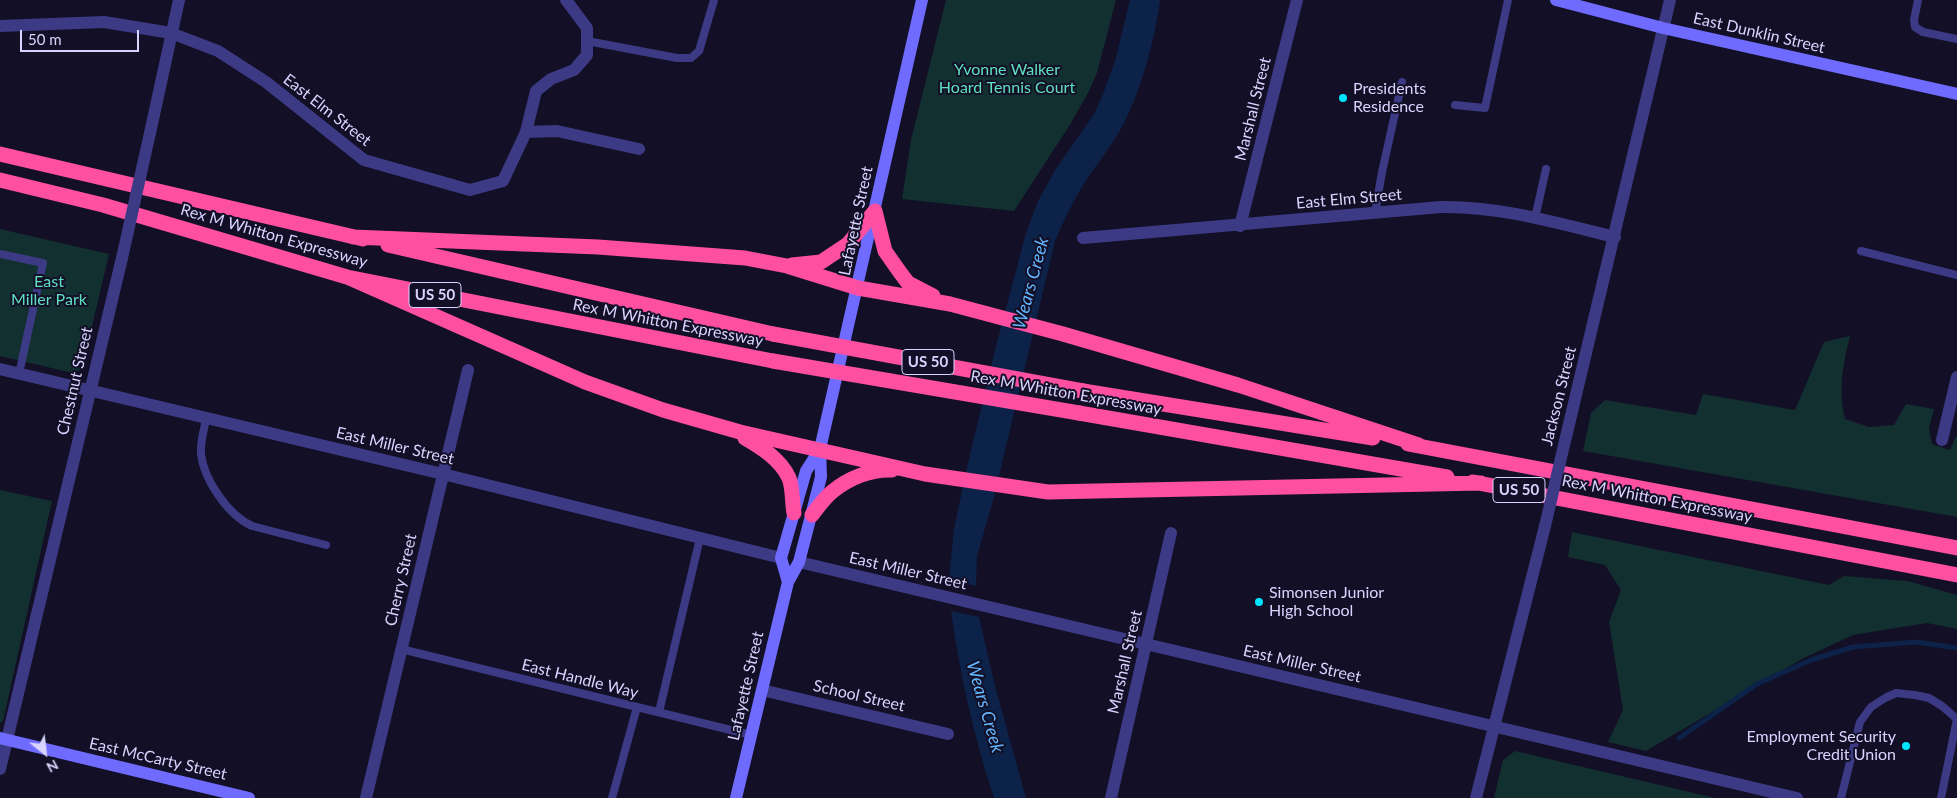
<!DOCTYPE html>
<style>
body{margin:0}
#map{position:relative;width:1957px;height:798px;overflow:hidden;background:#130f26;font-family:Lato,sans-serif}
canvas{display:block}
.north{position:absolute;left:20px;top:728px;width:50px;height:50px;-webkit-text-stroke:4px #130f26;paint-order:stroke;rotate:151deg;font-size:14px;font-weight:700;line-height:20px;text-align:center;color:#d9d4ff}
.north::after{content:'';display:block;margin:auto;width:18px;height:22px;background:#d9d4ff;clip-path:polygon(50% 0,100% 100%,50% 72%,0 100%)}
.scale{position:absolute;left:20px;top:30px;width:119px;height:22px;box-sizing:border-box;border:2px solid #d9d4ff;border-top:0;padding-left:6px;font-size:15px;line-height:18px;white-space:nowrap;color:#d9d4ff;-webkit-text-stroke:4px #130f26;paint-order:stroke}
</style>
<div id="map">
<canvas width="1957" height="798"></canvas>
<div class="north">N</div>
<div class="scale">50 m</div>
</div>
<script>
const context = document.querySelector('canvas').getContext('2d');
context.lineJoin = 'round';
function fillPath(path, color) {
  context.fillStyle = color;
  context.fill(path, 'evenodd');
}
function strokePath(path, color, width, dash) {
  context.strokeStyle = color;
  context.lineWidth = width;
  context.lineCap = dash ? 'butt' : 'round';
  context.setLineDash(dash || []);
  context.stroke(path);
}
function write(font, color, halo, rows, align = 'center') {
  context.font = font + ' Lato,sans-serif';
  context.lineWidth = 4;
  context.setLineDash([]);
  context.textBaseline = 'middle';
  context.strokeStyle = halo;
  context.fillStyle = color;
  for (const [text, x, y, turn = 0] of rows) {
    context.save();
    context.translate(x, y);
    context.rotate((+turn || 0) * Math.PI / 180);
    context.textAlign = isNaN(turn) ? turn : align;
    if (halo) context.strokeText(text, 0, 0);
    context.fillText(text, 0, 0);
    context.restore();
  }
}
const green = new Path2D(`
 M 946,0 L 1116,0 L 1097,73 L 1088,93 L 1071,123 L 1014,211 L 902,199 L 911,140 Z
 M 0,229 L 109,254 L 82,369 L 73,373 L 0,356 Z
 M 1850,336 C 1843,366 1838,387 1845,419 L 1869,427 L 1894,425 L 1906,404 L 1934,409 L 1929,428 L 1932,444 L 1950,450 L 1956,436 L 1957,437 L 1957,517 L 1583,451 L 1591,413 L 1605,400 L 1696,415 L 1703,394 L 1795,410 L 1824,342 Z
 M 0,490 L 52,501 L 3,721 L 0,723 Z
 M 1572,532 L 1829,585 L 1844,576 L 1908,581 L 1957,595 L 1957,629 L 1927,623 L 1853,635 L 1802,659 L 1646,751 L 1608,742 L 1623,710 L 1609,622 L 1621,590 L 1605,565 L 1568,557 Z
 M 1515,751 L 1715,798 L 1494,798 L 1503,760 Z`);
const water = new Path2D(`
 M 1130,0 L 1160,0 C 1155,38 1144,79 1128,115 C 1118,137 1103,156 1089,176 C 1075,197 1065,218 1055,241 L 994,497 L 977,556 L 976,586 L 949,580 L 954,529 L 968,463 L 995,350 L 1026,233 L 1038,201 L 1055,170 L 1094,114 L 1103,94 L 1115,61 Z
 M 951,611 L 979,617 L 995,686 L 1026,798 L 994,798 C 974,737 960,675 951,611 Z`);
const stream = new Path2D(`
 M 1679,738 L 1757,684 L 1811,660 L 1853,647 L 1916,642 L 1957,648`);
const lane = new Path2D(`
 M 1918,0 L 1914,20 L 1915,27 L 1923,32 L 1957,39
 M 587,41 L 677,58 L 691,58 L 699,51 L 714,0
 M 1455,105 L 1485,108 L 1508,0
 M 1375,213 L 1382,172 L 1402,82
 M 1535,218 L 1546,169
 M 1861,251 L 1957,275
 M 0,254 L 43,263 L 19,374
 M 206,419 C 204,430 200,442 201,454 C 204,480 228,515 252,526 L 326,545
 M 401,649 L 751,735
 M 659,712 L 700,538
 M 612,798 L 637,707
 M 1841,798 L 1860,722 L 1871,707 L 1885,698 L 1896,693 L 1915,695 L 1929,698 L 1942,706 L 1957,719 L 1941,798`);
const street = new Path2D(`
 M 0,26 L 104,22 L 171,33 L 218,51 L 266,82 L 364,160 L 470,190 L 503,181 L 526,132 L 557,131 L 639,149
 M 526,132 L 536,91 L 551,79 L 574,70 L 587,55 L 587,28 L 566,0
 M 150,133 L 179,0
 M 1240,226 L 1297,0
 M 1083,238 L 1441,207 C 1500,206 1557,223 1615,237
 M 0,369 L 443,474 L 781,558
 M 1942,440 L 1957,377
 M 1565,441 L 1670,0
 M 799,562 L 1797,798
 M 762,690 L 948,734
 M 0,769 L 122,258
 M 366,798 L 468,370
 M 1111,798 L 1171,533
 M 1476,798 L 1545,526`);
const secondary = new Path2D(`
 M 1556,0 L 1663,28 L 1957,94
 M 788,582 L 781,558 L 806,471 L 820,449
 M 0,738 L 249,798
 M 736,798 L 788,582 L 799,562 L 821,477 L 820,449 L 922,0`);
const highway = new Path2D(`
 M 0,154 L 363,239
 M 0,180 L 103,205 L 347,277 L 773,361
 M 875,211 L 885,251 L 899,271 L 908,283 L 933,296
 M 353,237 L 598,247 L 745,258 L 787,266 L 858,288 L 950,304 L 1063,334 L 1238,385 L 1419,445
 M 388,245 L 773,334
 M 792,265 L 821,262 L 848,244 L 875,211
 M 347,277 L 585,382 L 663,410 L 740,432 L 925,474 L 1048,492 L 1481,483
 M 1083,391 L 1373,438
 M 1079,413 L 1447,477
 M 745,438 C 762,448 780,459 789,478 C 793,487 792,503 794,513
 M 1408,444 L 1957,548
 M 1473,482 L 1957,575
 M 812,515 C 818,507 825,497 833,491 C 849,478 871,469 892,470`);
const streetBridge = new Path2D(`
 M 122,258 L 150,133
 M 1545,526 L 1565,441`);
const highwayBridge = new Path2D(`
 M 773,334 L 1083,391
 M 773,361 L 1079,413`);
const markers = [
 [1343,98,5,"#00e5ff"],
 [1259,602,5,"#00e5ff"],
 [1906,746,5,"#00e5ff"]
];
const shields = [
 [435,295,52],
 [928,362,52],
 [1519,490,52]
];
const shieldNames = [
 ["US 50",435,295],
 ["US 50",928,362],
 ["US 50",1519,490]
];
const streetNames = [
 ["East Dunklin Street",1759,33,13],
 ["Marshall Street",1253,109,-76],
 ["East Elm Street",327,110,38],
 ["East Elm Street",1349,199,-5],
 ["Lafayette Street",856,221,-78],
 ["Rex M Whitton Expressway",274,236,16],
 ["Rex M Whitton Expressway",668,323,11],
 ["Chestnut Street",75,381,-77],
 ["Rex M Whitton Expressway",1066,393,10],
 ["Jackson Street",1559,396,-76],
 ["East Miller Street",395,446,13],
 ["Rex M Whitton Expressway",1657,499,11],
 ["East Miller Street",908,571,13],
 ["Cherry Street",401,580,-77],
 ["Marshall Street",1125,662,-77],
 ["East Miller Street",1302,664,13],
 ["East Handle Way",580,679,14],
 ["Lafayette Street",746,686,-77],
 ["School Street",859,696,13],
 ["East McCarty Street",158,759,13]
];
const parkNames = [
 ["Yvonne Walker",1007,70],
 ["Hoard Tennis Court",1007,88],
 ["East",49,282],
 ["Miller Park",49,300]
];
const poiNames = [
 ["Presidents",1353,89],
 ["Residence",1353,107],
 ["Simonsen Junior",1269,593],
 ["High School",1269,611],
 ["Employment Security",1896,737,"right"],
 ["Credit Union",1896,755,"right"]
];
const waterNames = [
 ["Wears Creek",1031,283,-75],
 ["Wears Creek",985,707,74]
];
fillPath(green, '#12302f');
fillPath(water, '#0c2248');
strokePath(stream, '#0c2248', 5);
strokePath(lane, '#3d3a85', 8);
strokePath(street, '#3d3a85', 12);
strokePath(secondary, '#6f6bff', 12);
strokePath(highway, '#ff4fa3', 15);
strokePath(streetBridge, '#3d3a85', 12);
strokePath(highwayBridge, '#ff4fa3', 15);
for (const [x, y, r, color] of markers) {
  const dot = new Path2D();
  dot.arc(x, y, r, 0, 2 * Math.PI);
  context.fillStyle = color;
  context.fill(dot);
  strokePath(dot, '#130f26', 2);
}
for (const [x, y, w] of shields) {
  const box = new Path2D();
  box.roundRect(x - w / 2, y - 12.5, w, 25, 4);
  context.fillStyle = '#130f26';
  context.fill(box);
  strokePath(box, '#d9d4ff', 1);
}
write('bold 15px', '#d9d4ff', null, shieldNames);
write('16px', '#d9d4ff', '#130f26', streetNames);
write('16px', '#5fe0c0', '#130f26', parkNames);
write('16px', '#d9d4ff', '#130f26', poiNames, 'left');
write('italic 18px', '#62b6ff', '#130f26', waterNames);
</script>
